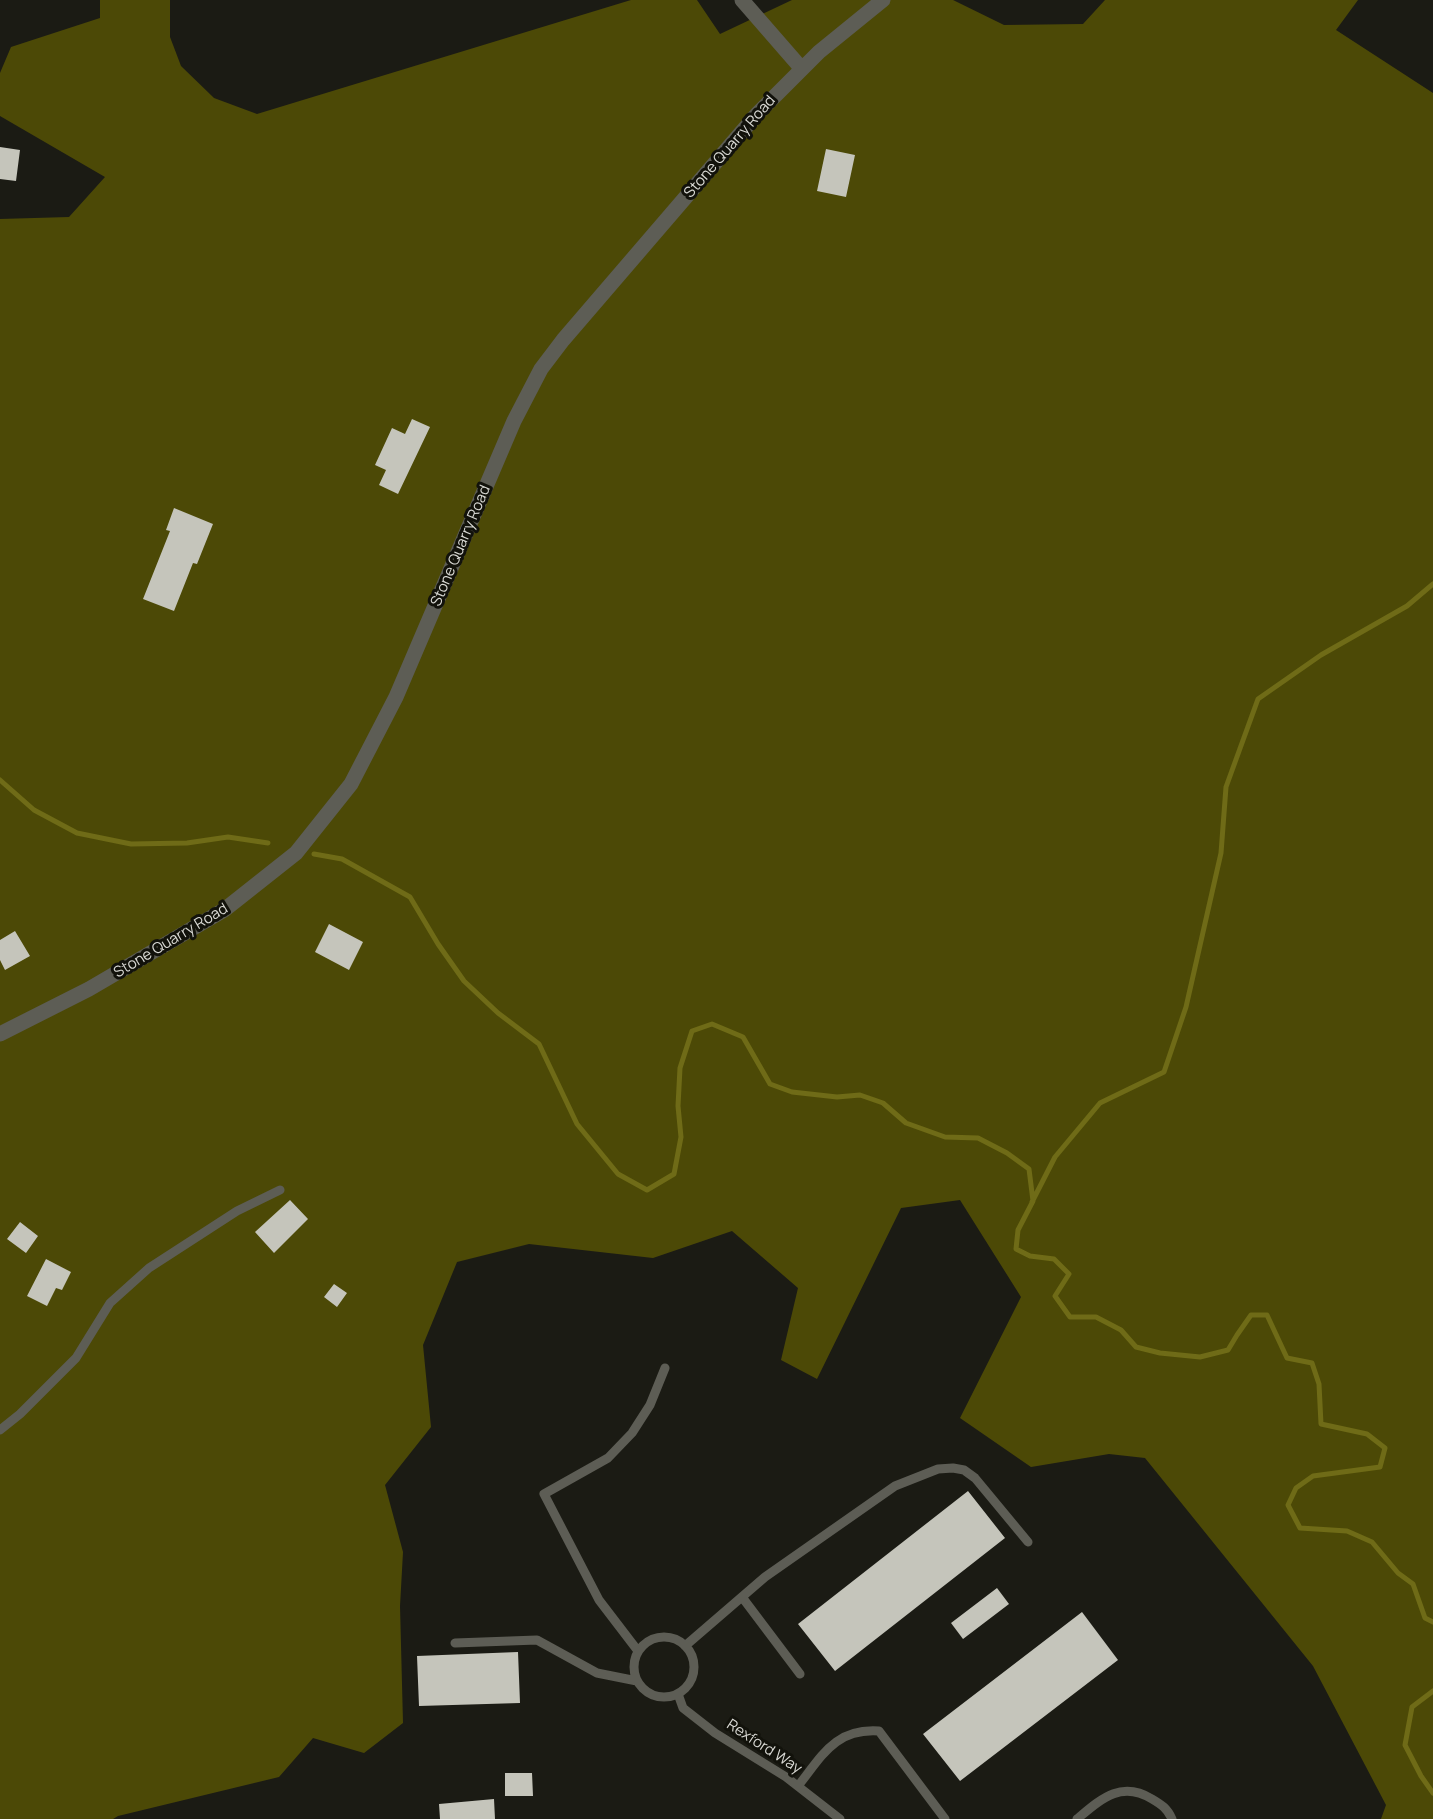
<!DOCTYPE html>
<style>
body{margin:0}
canvas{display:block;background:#1b1b14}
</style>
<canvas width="1433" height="1819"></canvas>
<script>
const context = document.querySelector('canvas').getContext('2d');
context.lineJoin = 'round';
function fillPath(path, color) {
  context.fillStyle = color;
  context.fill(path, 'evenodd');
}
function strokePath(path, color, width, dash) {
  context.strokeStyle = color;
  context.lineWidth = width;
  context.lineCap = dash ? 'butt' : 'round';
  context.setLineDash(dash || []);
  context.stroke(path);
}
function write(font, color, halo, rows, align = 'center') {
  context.font = font + ' Manrope,sans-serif';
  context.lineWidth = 6;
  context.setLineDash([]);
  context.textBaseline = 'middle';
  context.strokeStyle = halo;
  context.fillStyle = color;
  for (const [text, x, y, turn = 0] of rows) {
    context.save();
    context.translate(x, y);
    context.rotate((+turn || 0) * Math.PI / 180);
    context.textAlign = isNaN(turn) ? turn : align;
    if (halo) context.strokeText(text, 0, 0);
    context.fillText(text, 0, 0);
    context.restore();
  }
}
const forest = new Path2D(`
 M 100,0 L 170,0 L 170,37 L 181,66 L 214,98 L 257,114 L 631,0 L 697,0 L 720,34 L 792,0 L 953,0 L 1004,25 L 1083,24 L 1105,0 L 1358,0 L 1336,30 L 1433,93 L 1433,1819 L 1381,1819 L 1386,1805 L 1313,1666 L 1145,1458 L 1109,1454 L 1031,1467 L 960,1418 L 1021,1297 L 960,1200 L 901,1208 L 817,1379 L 781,1360 L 798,1288 L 732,1231 L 653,1258 L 529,1244 L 457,1262 L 423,1345 L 431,1427 L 385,1485 L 403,1552 L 400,1606 L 403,1723 L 364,1753 L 313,1738 L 279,1777 L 118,1816 L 113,1819 L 0,1819 L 0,219 L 69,217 L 105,177 L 0,116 L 0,73 L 11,47 L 100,18 Z`);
const stream = new Path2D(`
 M 0,780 L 34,810 L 77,833 L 131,844 L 187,843 L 228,837 L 268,843
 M 314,854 L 342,859 L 410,897 L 438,944 L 464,981 L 498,1013 L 539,1044 L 577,1124 L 618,1174 L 647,1190 L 674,1174 L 681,1137 L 678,1106 L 680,1068 L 692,1031 L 712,1024 L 743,1037 L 770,1084 L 792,1092 L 837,1097 L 860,1095 L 883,1103 L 906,1123 L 945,1137 L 978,1138 L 1007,1153 L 1029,1169 L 1033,1201 L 1018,1230 L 1016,1249 L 1030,1256 L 1054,1259 L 1069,1274 L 1055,1296 L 1070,1317 L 1096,1317 L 1121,1330 L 1136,1347 L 1160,1353 L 1200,1357 L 1228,1350 L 1237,1335 L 1251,1315 L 1267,1315 L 1287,1358 L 1312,1363 L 1319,1384 L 1321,1424 L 1367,1434 L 1385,1448 L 1380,1467 L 1313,1476 L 1296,1488 L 1288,1505 L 1300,1528 L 1347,1531 L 1372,1542 L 1398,1573 L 1413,1584 L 1425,1618 L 1433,1622
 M 1032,1202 L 1055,1157 L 1100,1103 L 1164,1072 L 1186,1007 L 1221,853 L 1226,787 L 1258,699 L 1321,655 L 1407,606 L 1433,584
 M 1433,1691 L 1412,1707 L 1405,1745 L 1421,1776 L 1433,1793`);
const building = new Path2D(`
 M 0,147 L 20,150 L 16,181 L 0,179 Z
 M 826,149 L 855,155 L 846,197 L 817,191 Z
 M 412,419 L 430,427 L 398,494 L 379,485 L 386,470 L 375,465 L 392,428 L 405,434 Z
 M 174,508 L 213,524 L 197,564 L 193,563 L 174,611 L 143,599 L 170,531 L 166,530 Z
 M 329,924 L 363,942 L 349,970 L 315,952 Z
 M 15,931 L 30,956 L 5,970 L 0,960 L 0,940 Z
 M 290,1200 L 308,1219 L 274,1253 L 255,1232 Z
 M 20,1222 L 38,1236 L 26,1253 L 7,1239 Z
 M 46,1259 L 71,1272 L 62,1290 L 56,1288 L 47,1306 L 27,1296 Z
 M 334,1284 L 347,1293 L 337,1307 L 324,1297 Z
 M 968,1491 L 1005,1538 L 835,1671 L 798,1624 Z
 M 997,1588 L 1009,1604 L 963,1639 L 951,1623 Z
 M 1082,1612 L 1118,1660 L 960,1781 L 923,1734 Z
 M 518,1652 L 520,1703 L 419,1706 L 417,1656 Z
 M 505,1773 L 532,1773 L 533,1796 L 505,1796 Z
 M 494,1799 L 495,1819 L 440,1819 L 439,1804 Z`);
const lane = new Path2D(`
 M 0,1430 L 20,1414 L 76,1358 L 110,1303 L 149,1268 L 237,1211 L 280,1190
 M 742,1597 L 800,1674
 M634 1667a30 30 0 1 1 60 0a30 30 0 1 1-60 0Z
 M 455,1643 L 537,1640 L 597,1673 L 637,1681
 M 685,1646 L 765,1577 L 895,1486 L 938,1469 L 953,1468 L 964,1470 L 975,1478 L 1028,1542
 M 638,1651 L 599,1600 L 544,1494 L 608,1458 L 632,1433 L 650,1405 L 665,1368
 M 678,1694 L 683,1708 L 715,1733 L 786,1777 L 840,1819
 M 798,1786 C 822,1756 835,1728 879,1731 L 945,1819
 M 1077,1819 C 1101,1799 1121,1780 1152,1799 C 1162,1805 1167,1808 1172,1819`);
const street = new Path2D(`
 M 742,0 L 802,69
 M 0,1034 L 89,989 L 224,910 L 296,853 L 351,784 L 396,697 L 514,421 L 541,369 L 563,340 L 758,113 L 819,52 L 883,0`);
const streetNames = [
 ["Stone Quarry Road",730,147,-49],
 ["Stone Quarry Road",461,546,-67],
 ["Stone Quarry Road",171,941,-31],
 ["Rexford Way",764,1747,33]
];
fillPath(forest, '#4c4906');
strokePath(stream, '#6f6b17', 5);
fillPath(building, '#c5c5bb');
strokePath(lane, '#5d5d55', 9);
strokePath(street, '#5d5d55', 15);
write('15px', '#d9d9d4', '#12120b', streetNames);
</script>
